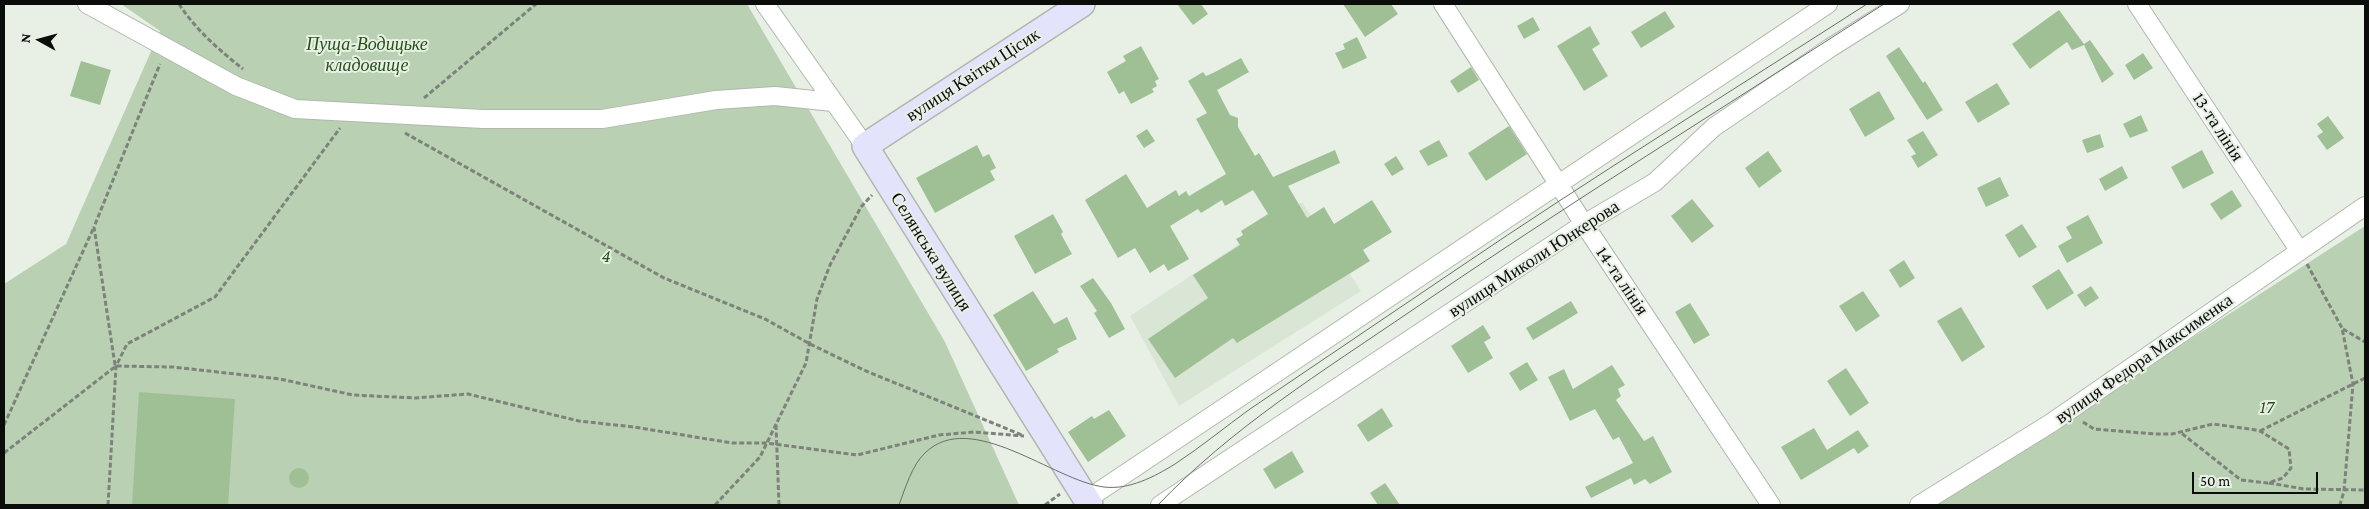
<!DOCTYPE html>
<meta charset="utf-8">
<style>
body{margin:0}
#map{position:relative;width:2369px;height:509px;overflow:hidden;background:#e8f0e6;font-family:"Crimson Pro",serif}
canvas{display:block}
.frame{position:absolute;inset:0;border:5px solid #0b0d0a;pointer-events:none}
.north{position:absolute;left:15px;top:15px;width:50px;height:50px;-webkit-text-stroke:4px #e8f0e6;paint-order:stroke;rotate:277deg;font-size:14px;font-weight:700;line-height:20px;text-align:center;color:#0b0d0a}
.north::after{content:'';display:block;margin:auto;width:18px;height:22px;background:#0b0d0a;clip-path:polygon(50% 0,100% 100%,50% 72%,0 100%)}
.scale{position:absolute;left:2192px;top:472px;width:126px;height:22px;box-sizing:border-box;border:2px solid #0b0d0a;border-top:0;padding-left:6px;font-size:15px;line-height:18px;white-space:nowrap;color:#0b0d0a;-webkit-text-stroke:4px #e8f0e6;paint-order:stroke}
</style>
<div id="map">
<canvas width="2369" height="509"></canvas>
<div class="frame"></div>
<div class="north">N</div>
<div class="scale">50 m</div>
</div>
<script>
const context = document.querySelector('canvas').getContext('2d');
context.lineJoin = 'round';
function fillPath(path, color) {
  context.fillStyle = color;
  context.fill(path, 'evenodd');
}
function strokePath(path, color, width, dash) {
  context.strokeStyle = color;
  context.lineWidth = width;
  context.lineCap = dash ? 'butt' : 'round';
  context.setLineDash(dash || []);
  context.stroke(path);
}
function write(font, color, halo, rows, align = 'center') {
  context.font = font + ' "Crimson Pro",serif';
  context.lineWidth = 4;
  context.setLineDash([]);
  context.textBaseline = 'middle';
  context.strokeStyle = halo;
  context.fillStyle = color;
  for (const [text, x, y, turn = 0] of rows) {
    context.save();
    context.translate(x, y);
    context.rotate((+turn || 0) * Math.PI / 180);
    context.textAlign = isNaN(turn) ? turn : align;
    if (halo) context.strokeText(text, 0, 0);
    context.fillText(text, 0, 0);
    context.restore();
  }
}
const built = new Path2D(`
 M 1302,202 L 1361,291 L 1179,406 L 1130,316 Z`);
const green = new Path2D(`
 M 121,4 L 747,4 L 945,342 L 1019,505 L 4,505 L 4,284 L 66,244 L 160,31 Z
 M 2365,226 L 2365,505 L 1934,505 Z`);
const building = new Path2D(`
 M 1177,4 L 1201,4 L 1208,14 L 1193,25 Z
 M 1343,4 L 1391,4 L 1398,14 L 1365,37 Z
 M 2059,10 L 2084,44 L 2090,40 L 2114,74 L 2102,83 L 2084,45 L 2072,50 L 2067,42 L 2030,69 L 2012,44 Z
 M 1665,11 L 1675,27 L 1641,48 L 1631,32 Z
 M 1533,17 L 1540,30 L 1524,39 L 1517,26 Z
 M 1590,26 L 1600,44 L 1592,49 L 1608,76 L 1584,91 L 1557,46 Z
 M 1357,37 L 1367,58 L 1343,69 L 1335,53 L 1345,49 L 1343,44 Z
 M 1141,46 L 1159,79 L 1155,81 L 1157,86 L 1152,89 L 1154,92 L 1131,104 L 1124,91 L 1119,94 L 1107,72 L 1126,61 L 1123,56 Z
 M 1899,47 L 1923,83 L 1925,81 L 1943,110 L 1927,120 L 1886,56 Z
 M 2143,53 L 2153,68 L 2134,80 L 2125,65 Z
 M 1241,58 L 1249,72 L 1217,90 L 1230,115 L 1238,118 L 1238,127 L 1255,156 L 1259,153 L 1273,177 L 1335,150 L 1340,163 L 1288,186 L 1307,218 L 1324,207 L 1334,224 L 1372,200 L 1392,232 L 1363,250 L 1370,261 L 1237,343 L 1233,338 L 1175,378 L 1148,339 L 1208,298 L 1193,275 L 1240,245 L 1236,239 L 1243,235 L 1241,231 L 1268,214 L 1253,190 L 1225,206 L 1222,200 L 1201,213 L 1198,209 L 1170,226 L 1189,259 L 1168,271 L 1164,264 L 1150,273 L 1135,248 L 1118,258 L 1085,200 L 1126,174 L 1147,208 L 1176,190 L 1179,196 L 1186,191 L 1189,196 L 1226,174 L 1196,119 L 1207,113 L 1188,81 L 1203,72 L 1206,76 L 1215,72 Z
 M 81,61 L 111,70 L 100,105 L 70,96 Z
 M 1471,67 L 1479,80 L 1458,93 L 1450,81 Z
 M 1997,83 L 2010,104 L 1978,123 L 1965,102 Z
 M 1879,91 L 1895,119 L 1865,137 L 1849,109 Z
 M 2141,115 L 2148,131 L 2130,138 L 2123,124 Z
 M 2328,116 L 2344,138 L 2327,150 L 2317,136 L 2323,132 L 2317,124 Z
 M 1509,126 L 1527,154 L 1486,181 L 1468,153 Z
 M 1147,129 L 1155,141 L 1144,148 L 1136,136 Z
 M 1923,131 L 1938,155 L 1918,168 L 1911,156 L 1916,154 L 1907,140 Z
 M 2100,134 L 2104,147 L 2087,153 L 2082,140 Z
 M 1439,140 L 1448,156 L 1428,166 L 1419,151 Z
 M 977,145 L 983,157 L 989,154 L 996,168 L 990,171 L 995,180 L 935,213 L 916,178 Z
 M 2202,150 L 2214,173 L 2183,189 L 2171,167 Z
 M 1768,151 L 1782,171 L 1759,188 L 1745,168 Z
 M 1396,156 L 1404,169 L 1392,176 L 1384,164 Z
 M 2122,166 L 2128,178 L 2105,191 L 2099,179 Z
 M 2000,177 L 2009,196 L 1986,207 L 1977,188 Z
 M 2232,190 L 2242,206 L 2221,220 L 2210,204 Z
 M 1692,199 L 1714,226 L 1692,243 L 1671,216 Z
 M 1053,214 L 1063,232 L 1061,234 L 1072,254 L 1035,274 L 1014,236 Z
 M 2088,215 L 2103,243 L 2067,263 L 2058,246 L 2072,238 L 2066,227 Z
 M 2022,224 L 2037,247 L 2019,258 L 2005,235 Z
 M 1904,260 L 1915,278 L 1900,288 L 1889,270 Z
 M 2059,269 L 2074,293 L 2047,310 L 2032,286 Z
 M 1093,278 L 1111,303 L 1125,329 L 1109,338 L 1094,313 L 1097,311 L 1080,286 Z
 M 2091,286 L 2099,298 L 2085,307 L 2077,295 Z
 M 1033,291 L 1054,324 L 1067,317 L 1077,339 L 1057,349 L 1059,352 L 1026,371 L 993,315 Z
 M 1863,291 L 1880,316 L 1856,332 L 1839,306 Z
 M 1571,301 L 1578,313 L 1533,340 L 1526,328 Z
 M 1690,303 L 1710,335 L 1694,344 L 1675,312 Z
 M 1961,307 L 1985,347 L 1962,362 L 1937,321 Z
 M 1483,325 L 1491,338 L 1484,342 L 1493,358 L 1468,373 L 1451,346 Z
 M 1527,362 L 1538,380 L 1520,391 L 1509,373 Z
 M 1612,365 L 1625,385 L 1618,389 L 1621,396 L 1616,400 L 1644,441 L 1653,436 L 1672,472 L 1650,484 L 1645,479 L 1634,485 L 1631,478 L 1591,498 L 1585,487 L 1633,463 L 1619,437 L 1613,440 L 1595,409 L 1570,421 L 1548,377 L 1564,369 L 1573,389 Z
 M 1846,368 L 1869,403 L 1850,416 L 1827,381 Z
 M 139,392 L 235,399 L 228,505 L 132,505 Z
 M 1382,408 L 1393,426 L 1368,442 L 1357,425 Z
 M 1109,410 L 1126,436 L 1088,462 L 1068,432 L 1092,416 L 1094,419 Z
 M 1814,428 L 1827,450 L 1858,430 L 1869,446 L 1858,454 L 1854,448 L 1801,480 L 1781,447 Z
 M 1292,451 L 1304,472 L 1275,489 L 1263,469 Z
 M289 478a10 10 0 1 1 20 0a10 10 0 1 1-20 0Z
 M 1385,483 L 1400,505 L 1378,505 L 1370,493 Z`);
const path = new Path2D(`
 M 179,4 C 195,29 219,50 243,69
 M 424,98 L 536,4
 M 405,133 L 664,278 L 765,319 L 810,344 L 866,371 L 1022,435
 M 2307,264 L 2342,328 L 2353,384 L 2344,491 L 2340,505
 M 2343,329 L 2365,342
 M 115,365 L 94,227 L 160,64
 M 2083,422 L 2094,429 L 2155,434 L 2172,434 L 2213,424 L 2250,429 L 2260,431 L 2289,449 L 2291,468 L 2283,478 L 2268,483 L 2241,480 L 2180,432
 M 4,425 L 94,227
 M 776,425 L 779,505
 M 2260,431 L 2365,378
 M 4,453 L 116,366 L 173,367 L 280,379 L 353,395 L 415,398 L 468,394 L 579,421 L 634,427 L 732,443 L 766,443 L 857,455 L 939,435 L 974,432 L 1024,436
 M 2269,483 L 2304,489 L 2365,490
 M 108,505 L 116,366 L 127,344 L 215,297 L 340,128
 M 715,505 L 760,457 L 806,363 L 817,299 L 830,265 L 861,207 L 872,195
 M 1045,505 L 1060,494`);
const street = new Path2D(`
 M 87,4 L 236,86 L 295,109 L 483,119 L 602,119 L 716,100 L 775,96 L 833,102
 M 765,4 L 865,146
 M 1443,4 L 1584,224 L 1771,505
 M 2137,4 L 2299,250
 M 1086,500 L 1828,4
 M 1160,505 L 1584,224 L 1655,182 L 1714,127 L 1830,48 L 1900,4
 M 1919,505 L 2051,423 L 2365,206`);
const secondary = new Path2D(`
 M 1082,4 L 865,146 L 1090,505`);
const tram = new Path2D(`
 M 899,505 C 905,489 912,465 925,453 C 971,408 1054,481 1104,487 C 1129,490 1154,477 1175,464 C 1201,447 1225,427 1250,409 C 1319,362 1388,316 1457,269 C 1591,178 1730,92 1867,4
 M 1158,505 C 1231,428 1323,371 1411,311 C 1566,205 1726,106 1884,4`);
const parkNames = [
 ["Пуща-Водицьке",367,44],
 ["кладовище",367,65],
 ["4",606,256],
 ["17",2267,407]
];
const streetNames = [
 ["вулиця Квітки Цісик",973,75,-33],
 ["13-та лінія",2218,127,57],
 ["Селянська вулиця",931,252,58],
 ["вулиця Миколи Юнкерова",1534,259,-33],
 ["14-та лінія",1622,281,56],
 ["вулиця Федора Максименка",2144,359,-35]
];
fillPath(built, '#d9e6d5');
fillPath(green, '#b9d1b2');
fillPath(building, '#9fc095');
strokePath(street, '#b0b8ae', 20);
strokePath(secondary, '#b0b8ae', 28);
strokePath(path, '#7d827b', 3, [5, 2.5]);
strokePath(street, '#fff', 18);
strokePath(secondary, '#e4e3fc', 25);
strokePath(tram, '#6a6f69', 1);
write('italic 18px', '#255117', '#e8f0e6', parkNames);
write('18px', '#0b0d0a', '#e8f0e6', streetNames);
</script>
